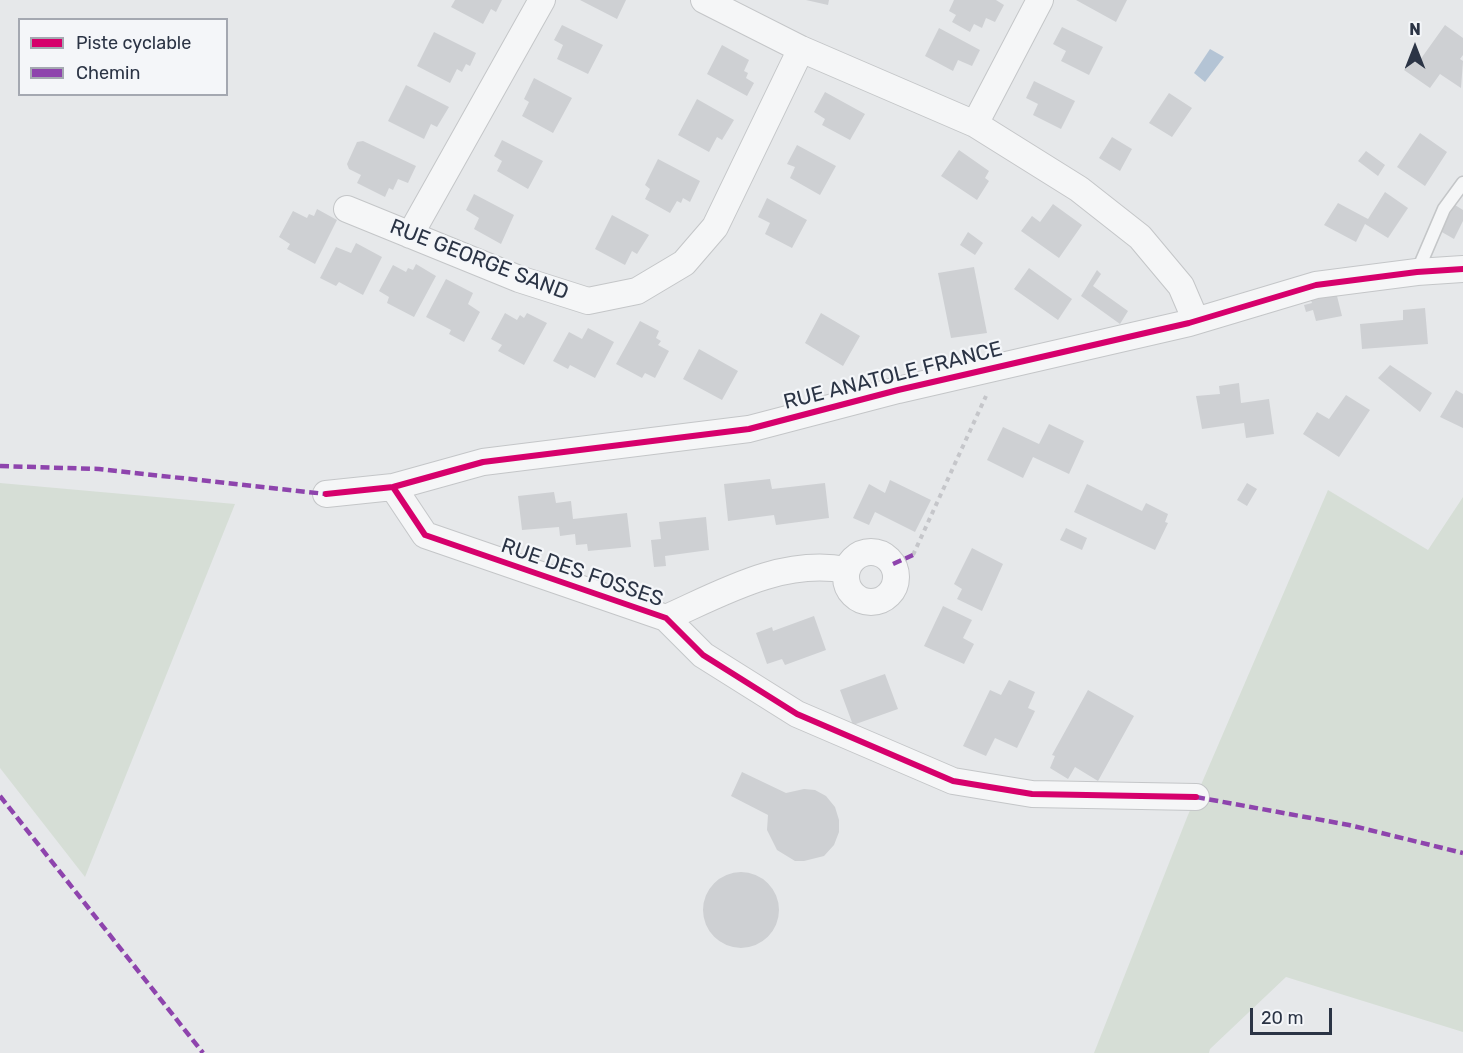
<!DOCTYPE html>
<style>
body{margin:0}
#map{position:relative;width:1463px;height:1053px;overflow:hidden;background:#e6e8ea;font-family:Rubik,sans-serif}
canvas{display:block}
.legend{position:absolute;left:18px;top:18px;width:210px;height:78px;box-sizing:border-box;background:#f4f6f9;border:2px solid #a4a8b1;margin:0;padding:8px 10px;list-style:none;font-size:18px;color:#2b3445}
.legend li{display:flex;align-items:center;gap:12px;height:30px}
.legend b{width:30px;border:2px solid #a4a8b1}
.north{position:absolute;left:1385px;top:18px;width:60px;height:60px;-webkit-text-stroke:4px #f4f6f9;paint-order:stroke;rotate:0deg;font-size:16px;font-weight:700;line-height:24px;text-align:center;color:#2b3445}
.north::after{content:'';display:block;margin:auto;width:21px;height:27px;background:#2b3445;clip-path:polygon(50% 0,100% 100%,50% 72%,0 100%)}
.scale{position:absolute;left:1250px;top:1008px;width:82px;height:27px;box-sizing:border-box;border:3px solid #2b3445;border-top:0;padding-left:8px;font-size:18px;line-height:21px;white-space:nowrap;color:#2b3445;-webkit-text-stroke:4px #f4f6f9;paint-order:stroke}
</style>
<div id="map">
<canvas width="1463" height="1053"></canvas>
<ul class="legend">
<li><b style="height:8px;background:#d6006c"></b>Piste cyclable</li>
<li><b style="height:8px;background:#8e44ad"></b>Chemin</li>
</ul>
<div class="north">N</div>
<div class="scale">20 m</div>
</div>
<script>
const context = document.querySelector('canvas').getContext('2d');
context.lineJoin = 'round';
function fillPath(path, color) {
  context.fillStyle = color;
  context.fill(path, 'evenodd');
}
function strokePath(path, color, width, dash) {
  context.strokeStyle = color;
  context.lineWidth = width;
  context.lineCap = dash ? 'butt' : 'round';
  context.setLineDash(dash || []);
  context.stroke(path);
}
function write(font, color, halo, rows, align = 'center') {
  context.font = font + ' Rubik,sans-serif';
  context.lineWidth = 4.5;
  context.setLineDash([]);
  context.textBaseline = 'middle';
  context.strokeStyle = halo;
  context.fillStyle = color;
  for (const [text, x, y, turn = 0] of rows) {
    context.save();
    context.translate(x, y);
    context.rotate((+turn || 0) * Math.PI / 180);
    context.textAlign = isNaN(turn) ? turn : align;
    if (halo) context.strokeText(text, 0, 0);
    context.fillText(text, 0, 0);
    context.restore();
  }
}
const green = new Path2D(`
 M 0,483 L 235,504 L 85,877 L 0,768 Z
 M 1328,490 L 1428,550 L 1463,497 L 1463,1032 L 1286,977 L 1210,1049 L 1209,1053 L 1094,1053 L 1188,815 Z`);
const water = new Path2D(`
 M 1210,49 L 1224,57 L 1205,82 L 1194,73 Z`);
const building = new Path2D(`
 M 455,0 L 502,0 L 496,12 L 491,9 L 483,24 L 451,7 Z
 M 580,0 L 626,0 L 617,19 Z
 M 806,0 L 829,0 L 828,5 Z
 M 954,0 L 996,0 L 1004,5 L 995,22 L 986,18 L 982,28 L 974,24 L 970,32 L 952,22 L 956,15 L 949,11 Z
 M 1076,0 L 1127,0 L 1116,22 Z
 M 562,25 L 603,45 L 588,74 L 557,59 L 563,45 L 554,40 Z
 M 1445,25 L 1463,38 L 1463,55 L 1460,59 L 1463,61 L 1461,88 L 1440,74 L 1430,88 L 1404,70 L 1414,56 L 1420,60 Z
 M 1062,27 L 1103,47 L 1089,75 L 1061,61 L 1066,51 L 1053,44 Z
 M 939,28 L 980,50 L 972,66 L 958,60 L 953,71 L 925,56 Z
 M 434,32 L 476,53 L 470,66 L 466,64 L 462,72 L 457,69 L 450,83 L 417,66 Z
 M 722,45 L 749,60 L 744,71 L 748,73 L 746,78 L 754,83 L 747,96 L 707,74 Z
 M 534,78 L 572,98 L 553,133 L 522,116 L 529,102 L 524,99 Z
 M 1034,81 L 1075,101 L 1061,129 L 1033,115 L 1038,104 L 1026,98 Z
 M 406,85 L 449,107 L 437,127 L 431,124 L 424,139 L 388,121 Z
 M 825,92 L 865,114 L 850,140 L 822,125 L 825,119 L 814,112 Z
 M 1169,93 L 1192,108 L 1172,137 L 1149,123 Z
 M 697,99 L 734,120 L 722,140 L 717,137 L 709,152 L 678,135 Z
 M 1420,133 L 1447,152 L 1425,186 L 1397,167 Z
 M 1112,137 L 1132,149 L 1120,171 L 1099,158 Z
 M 502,140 L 543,161 L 528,189 L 497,171 L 502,161 L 494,156 Z
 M 363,141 L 416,166 L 408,183 L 398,179 L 393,190 L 389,188 L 385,197 L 357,183 L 361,175 L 349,169 L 347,164 L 357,142 Z
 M 797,145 L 836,166 L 820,195 L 790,178 L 795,167 L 787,164 Z
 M 959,150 L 989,171 L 985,178 L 989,181 L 977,200 L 941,176 Z
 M 1366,151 L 1385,165 L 1378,176 L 1358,161 Z
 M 658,159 L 700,181 L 690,202 L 683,198 L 681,203 L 677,201 L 670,213 L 645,199 L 650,189 L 645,185 Z
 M 1385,192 L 1408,208 L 1388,238 L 1365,224 L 1356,242 L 1324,225 L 1338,203 L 1368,219 Z
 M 474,194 L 514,215 L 501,244 L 474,229 L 479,218 L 466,210 Z
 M 767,198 L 807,220 L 792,248 L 765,234 L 770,223 L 758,217 Z
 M 1053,204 L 1082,225 L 1059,258 L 1021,231 L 1032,216 L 1040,222 Z
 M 1455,205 L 1463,210 L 1463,221 L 1454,239 L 1440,231 Z
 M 317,209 L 337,220 L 315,264 L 287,249 L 290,244 L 279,237 L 293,211 L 307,218 L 309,214 L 314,216 Z
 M 612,215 L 649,235 L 637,254 L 632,251 L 625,265 L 595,249 Z
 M 968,232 L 983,243 L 975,255 L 960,245 Z
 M 356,243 L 382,257 L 363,295 L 339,282 L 336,286 L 320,278 L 336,247 L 351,253 Z
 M 416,264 L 436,276 L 414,317 L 387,303 L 389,297 L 379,291 L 393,265 L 406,272 L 408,268 L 413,270 Z
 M 974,267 L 987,333 L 951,338 L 938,273 Z
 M 1029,268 L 1072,299 L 1058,320 L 1014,289 Z
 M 1097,270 L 1101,274 L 1093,286 L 1128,311 L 1120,324 L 1081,296 Z
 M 446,279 L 473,293 L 468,304 L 480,312 L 464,342 L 449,334 L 451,330 L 426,317 Z
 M 1336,292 L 1342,316 L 1316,321 L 1313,310 L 1306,312 L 1304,305 L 1312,303 L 1310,297 Z
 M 1425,308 L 1428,344 L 1362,349 L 1360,324 L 1403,320 L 1403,310 Z
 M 505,313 L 517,320 L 520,315 L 524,318 L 527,313 L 547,323 L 524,365 L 498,351 L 502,345 L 491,339 Z
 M 821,313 L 860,336 L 843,366 L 805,343 Z
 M 640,321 L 659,331 L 656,338 L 661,341 L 658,345 L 669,351 L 655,378 L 645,373 L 642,378 L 616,364 Z
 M 588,328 L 614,342 L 595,378 L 570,365 L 568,369 L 553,361 L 569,332 L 582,339 Z
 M 699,349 L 738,371 L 722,400 L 683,379 Z
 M 1390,365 L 1432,393 L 1420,412 L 1378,378 Z
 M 1239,383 L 1241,403 L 1269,399 L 1274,434 L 1246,438 L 1244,423 L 1202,429 L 1196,396 L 1220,394 L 1219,386 Z
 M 1456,390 L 1463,394 L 1463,428 L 1440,417 Z
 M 1346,395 L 1370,410 L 1339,457 L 1303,434 L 1317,412 L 1329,419 Z
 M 1049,424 L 1084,441 L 1069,474 L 1033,457 L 1023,478 L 987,460 L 1003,427 L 1039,444 Z
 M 770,479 L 772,489 L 825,483 L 829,518 L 776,525 L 774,515 L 728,521 L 724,484 Z
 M 890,480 L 931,500 L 915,532 L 875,512 L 869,525 L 853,518 L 869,484 L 885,493 Z
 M 1247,483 L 1257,489 L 1247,506 L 1237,500 Z
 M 1087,484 L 1142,511 L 1146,503 L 1168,514 L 1165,522 L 1168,523 L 1155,550 L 1074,512 Z
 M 554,492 L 556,503 L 571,501 L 573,519 L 627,513 L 631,547 L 588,551 L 587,544 L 576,545 L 575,534 L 560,536 L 559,527 L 522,530 L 518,496 Z
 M 706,517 L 709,550 L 665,556 L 666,566 L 654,567 L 651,540 L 661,539 L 659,522 Z
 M 1066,528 L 1087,538 L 1082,550 L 1060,540 Z
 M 972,548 L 1003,564 L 982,611 L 957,599 L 962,589 L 954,584 Z
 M 943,606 L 972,620 L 963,638 L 974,644 L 964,664 L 924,646 Z
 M 814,616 L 826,650 L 785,665 L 782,659 L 767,664 L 756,633 L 772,627 L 773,631 Z
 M 885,674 L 898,709 L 853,725 L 840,690 Z
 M 1009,680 L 1035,692 L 1028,708 L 1035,711 L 1017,748 L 995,738 L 986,756 L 963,746 L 990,690 L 1001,695 Z
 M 1088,690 L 1134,716 L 1098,781 L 1075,767 L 1068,779 L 1050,768 L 1055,756 L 1052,755 Z
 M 742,772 L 786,793 L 804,789 L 815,790 L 826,796 L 835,807 L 839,820 L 839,832 L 834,845 L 824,856 L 804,861 L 795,861 L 777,850 L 767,830 L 768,815 L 731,796 Z
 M703 910a38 38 0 1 1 76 0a38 38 0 1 1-76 0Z`);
const path = new Path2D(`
 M 913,555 L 986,396`);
const lane = new Path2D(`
 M 1417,272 L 1444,209 L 1463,183`);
const street = new Path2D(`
 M 704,0 L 801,49 L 975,124 L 1079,189 L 1140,237 L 1181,286 L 1196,321
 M 975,124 L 1040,0
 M 347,209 L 519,279 L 588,301 L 637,291 L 684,263 L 715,227 L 801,49
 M 410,235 L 542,0
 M 393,487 L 425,535 L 666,618 L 703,655 L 797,714 L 953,781 L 1032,794 L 1196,797
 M 326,494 L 393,487 L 483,462 L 749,429 L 898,390 L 1189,323 L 1316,285 L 1417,272 L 1463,269
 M846 577a25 25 0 1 1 50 0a25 25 0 1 1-50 0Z
 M 666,618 C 722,593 782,558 846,570`);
const quiet = new Path2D(`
 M 0,466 L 99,469 L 326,494
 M 893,564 L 913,555
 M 0,796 L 203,1053
 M 1196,797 L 1349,825 L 1463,853`);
const cycleway = new Path2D(`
 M 393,487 L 425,535 L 666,618 L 703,655 L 797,714 L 953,781 L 1032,794 L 1196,797
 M 326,494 L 393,487 L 483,462 L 749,429 L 898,390 L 1189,323 L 1316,285 L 1417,272 L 1463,269`);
const streetNames = [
 ["RUE GEORGE SAND",479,260,21],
 ["RUE ANATOLE FRANCE",893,376,-14],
 ["RUE DES FOSSES",582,573,19]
];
fillPath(green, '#d6ded6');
fillPath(water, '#b4c4d5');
fillPath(building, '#ced0d3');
strokePath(lane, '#c4c6c8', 15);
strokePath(street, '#c4c6c8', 28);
strokePath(path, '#c5c6ca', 4, [4.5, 4.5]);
strokePath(lane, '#f5f6f7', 12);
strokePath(street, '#f5f6f7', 26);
strokePath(quiet, '#8e44ad', 4.5, [9, 4.5]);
strokePath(cycleway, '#d6006c', 6);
write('21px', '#2b3445', '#f4f6f9', streetNames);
</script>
